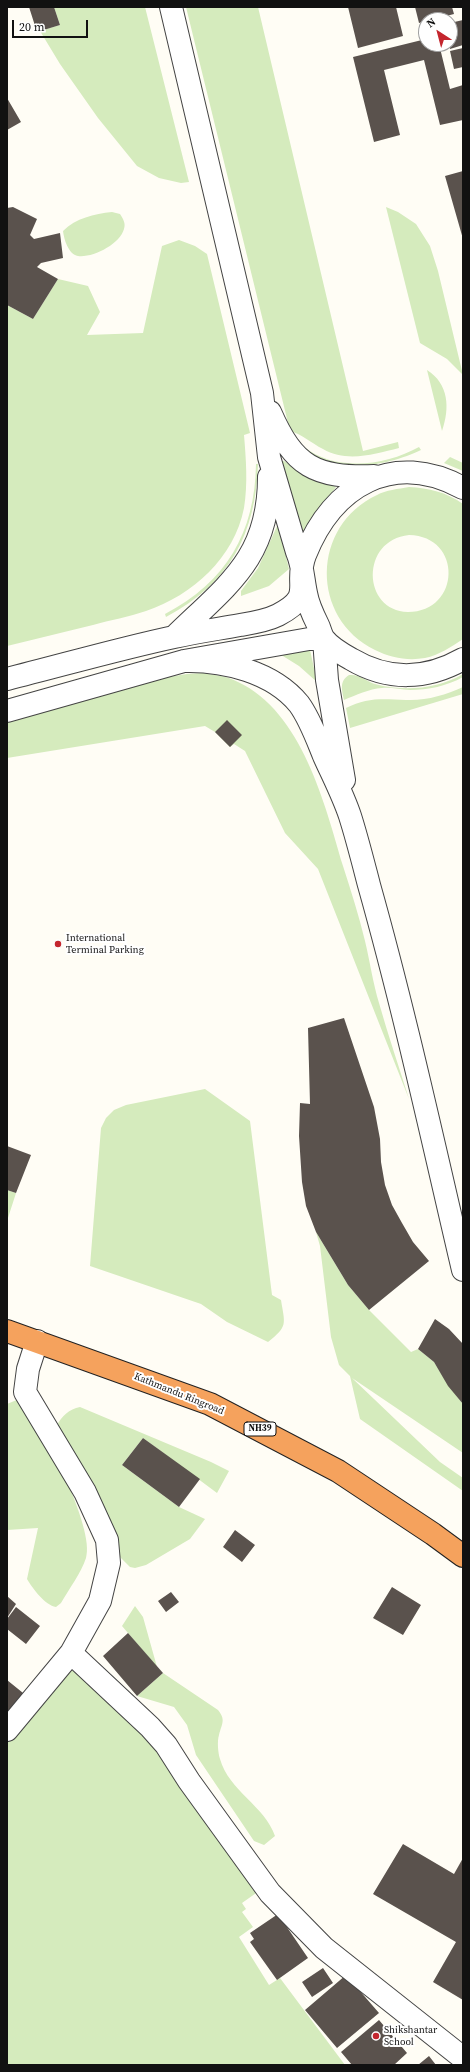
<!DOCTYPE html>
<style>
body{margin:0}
#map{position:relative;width:470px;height:2072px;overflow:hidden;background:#fffdf5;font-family:"Source Serif 4",serif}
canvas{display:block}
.frame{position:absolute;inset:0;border:8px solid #111;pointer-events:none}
.north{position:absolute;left:418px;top:12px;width:40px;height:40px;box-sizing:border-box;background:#fff;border:1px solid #a0a0a0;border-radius:50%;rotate:324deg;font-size:11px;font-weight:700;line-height:16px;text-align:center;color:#111}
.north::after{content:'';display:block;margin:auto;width:14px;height:18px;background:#c4262e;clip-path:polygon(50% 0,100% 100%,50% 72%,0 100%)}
.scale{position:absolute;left:12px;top:20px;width:76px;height:18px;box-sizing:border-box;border:2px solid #111;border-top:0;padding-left:5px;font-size:12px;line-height:14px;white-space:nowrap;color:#111;-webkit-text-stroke:3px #fff;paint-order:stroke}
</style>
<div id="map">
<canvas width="470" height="2072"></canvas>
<div class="frame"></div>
<div class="north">N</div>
<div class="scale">20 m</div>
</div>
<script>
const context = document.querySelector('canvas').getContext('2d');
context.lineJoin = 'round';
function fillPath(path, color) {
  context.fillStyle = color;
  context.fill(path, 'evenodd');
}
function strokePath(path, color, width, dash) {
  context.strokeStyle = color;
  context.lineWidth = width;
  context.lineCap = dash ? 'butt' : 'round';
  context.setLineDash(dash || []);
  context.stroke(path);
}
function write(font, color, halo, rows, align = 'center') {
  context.font = font + ' "Source Serif 4",serif';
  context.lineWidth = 4;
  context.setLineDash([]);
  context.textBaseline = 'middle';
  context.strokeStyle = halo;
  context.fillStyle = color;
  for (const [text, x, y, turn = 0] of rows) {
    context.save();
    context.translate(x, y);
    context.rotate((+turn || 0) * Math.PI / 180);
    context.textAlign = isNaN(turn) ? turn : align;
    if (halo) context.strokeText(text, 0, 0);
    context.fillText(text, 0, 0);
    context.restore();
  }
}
const green = new Path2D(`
 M 54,7 L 145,7 L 189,182 L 181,183 L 159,178 L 137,166 L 98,118 L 60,64 L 40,31 L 60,25 Z
 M 186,7 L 258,7 L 363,451 L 398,442 L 399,448 C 375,454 347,463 323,449 C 311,443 302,434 290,431 Z
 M 386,207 L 398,212 L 416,224 L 430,246 L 438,271 L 463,375 L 447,359 L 420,343 Z
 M 112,212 L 120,214 C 123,219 126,223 124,229 C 120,244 93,258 78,256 C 68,254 64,239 63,231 C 76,218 94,214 112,212 Z
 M 179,240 L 195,246 L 207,254 L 250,433 L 244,435 C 246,459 248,484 244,508 C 234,558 193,595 146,611 C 129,617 110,620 93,625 C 64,632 36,639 7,646 L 7,305 L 33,319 L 58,279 L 88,286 L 100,312 L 87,335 L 143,333 L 162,246 Z
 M 427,370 C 449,384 450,408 442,431 Z
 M 304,447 C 336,472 385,466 419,447 L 421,450 C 391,465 328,478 304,447 Z
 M 450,457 L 463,463 L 463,471 L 444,463 Z
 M 280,461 L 284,461 L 308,477 L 336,487 L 316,513 L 304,537 Z
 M 256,464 L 258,464 C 256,534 229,584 166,617 L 165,614 C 226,582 255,533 256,464 Z
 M 409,487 C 429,488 446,492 463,504 L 463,639 C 451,647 439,655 425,658 C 408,661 391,658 375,650 C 310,618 311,526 377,495 C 386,490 398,489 409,487 ZM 409,535 C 463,536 461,612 408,612 C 362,611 360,540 409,535 Z
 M 278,524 L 289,569 L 269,586 L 241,596 L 241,591 L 258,568 Z
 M 296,632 L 307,636 L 317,682 L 299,666 L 270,648 L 268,635 L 281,633 Z
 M 203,673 C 215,675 227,676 238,682 C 302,712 325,804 343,866 C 351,891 359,916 365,941 C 370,962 373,983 379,1003 C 388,1035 399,1067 409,1099 L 318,869 L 285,833 L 245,751 L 234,744 L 230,747 L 215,732 L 205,726 L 7,758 L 7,719 L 168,677 L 187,674 Z
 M 463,674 L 463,677 C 447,686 428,690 410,690 C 401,690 391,687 382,688 C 369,689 356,695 344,700 C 342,690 339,681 349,675 C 360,674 366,681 375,684 C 404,692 438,689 463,674 Z
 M 463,687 L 463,694 L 350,728 L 346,708 C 367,697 383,699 406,700 C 426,701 445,695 463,687 Z
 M 205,1089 L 250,1121 L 272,1295 L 281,1300 C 285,1325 288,1326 268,1342 L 227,1322 L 201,1304 L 90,1266 L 101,1128 L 106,1118 L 114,1110 L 126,1105 Z
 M 7,1190 L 16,1193 L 7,1221 Z
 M 316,1232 L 348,1285 L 369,1310 L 411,1352 L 418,1349 L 434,1362 L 449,1386 L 463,1404 L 463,1453 L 352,1378 L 440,1462 L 463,1478 L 463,1491 L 360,1419 L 350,1376 L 339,1365 L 331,1337 L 320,1246 Z
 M 24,1397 C 41,1424 96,1529 86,1558 C 81,1573 69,1589 61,1603 L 56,1607 C 45,1605 33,1589 27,1579 L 38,1528 L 7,1530 L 7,1404 Z
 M 80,1407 L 211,1462 L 229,1471 L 217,1493 L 143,1438 L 122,1465 L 179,1507 L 205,1519 L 190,1539 L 146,1565 L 135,1568 L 130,1567 L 120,1557 L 100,1509 L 57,1425 C 62,1416 69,1409 80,1407 Z
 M 135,1606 L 143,1617 L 157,1667 L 122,1626 Z
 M 75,1670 L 160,1749 L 259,1891 L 242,1903 L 246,1909 L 242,1912 L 253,1927 L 239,1937 L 269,1985 L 280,1978 L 345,2065 L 7,2065 L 7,1738 L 67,1672 Z
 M 163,1673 L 218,1710 C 226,1720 222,1723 219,1735 C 217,1741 218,1753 220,1759 C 229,1791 265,1806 275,1836 L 264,1845 L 254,1841 L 196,1755 L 187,1725 L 174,1707 L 137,1696 Z`);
const building = new Path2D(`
 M 29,7 L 54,7 L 60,25 L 37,32 Z
 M 348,7 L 396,7 L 403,36 L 358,48 Z
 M 415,7 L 452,7 L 454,14 L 419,23 Z
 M 463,20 L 463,45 L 450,49 L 450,23 Z
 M 426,39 L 426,44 L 439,44 L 450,89 L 463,85 L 463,120 L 440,125 L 424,60 L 384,70 L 400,135 L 374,142 L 353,57 Z
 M 463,48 L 463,67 L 454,69 L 450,51 Z
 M 7,98 L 21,122 L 7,130 Z
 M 463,171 L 463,239 L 445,176 Z
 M 13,207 L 37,219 L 30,235 L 34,239 L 60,233 L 63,258 L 41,263 L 37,267 L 58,279 L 33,319 L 7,305 L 7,208 Z
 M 227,720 L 242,735 L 230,747 L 215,732 Z
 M 344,1018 L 374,1107 L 380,1139 L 381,1162 L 385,1185 L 392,1205 L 402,1223 L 413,1242 L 429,1261 L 369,1310 L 348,1285 L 316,1232 L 306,1206 L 302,1182 L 299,1136 L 300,1103 L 310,1104 L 308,1028 Z
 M 7,1146 L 31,1155 L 16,1193 L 7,1190 Z
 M 435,1319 L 449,1329 L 463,1344 L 463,1404 L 448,1386 L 434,1362 L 418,1349 Z
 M 143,1438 L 200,1479 L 179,1507 L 122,1465 Z
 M 235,1530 L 255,1545 L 242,1562 L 223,1547 Z
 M 392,1587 L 421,1605 L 403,1635 L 373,1618 Z
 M 171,1592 L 179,1602 L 166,1612 L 158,1601 Z
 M 7,1596 L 16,1604 L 7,1618 Z
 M 16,1607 L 40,1626 L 26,1644 L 7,1629 L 7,1619 Z
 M 128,1633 L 163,1673 L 137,1696 L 103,1656 Z
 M 7,1680 L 28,1697 L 12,1716 L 7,1712 Z
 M 403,1844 L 454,1874 L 463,1858 L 463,2000 L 433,1982 L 456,1942 L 373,1894 Z
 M 278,1914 L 308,1958 L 277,1980 L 250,1942 L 254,1939 L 250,1933 Z
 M 323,1968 L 333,1983 L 312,1997 L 302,1982 Z
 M 346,1975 L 379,2013 L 337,2048 L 305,2010 Z
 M 379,2020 L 407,2053 L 394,2065 L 352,2065 L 341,2052 Z
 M 429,2056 L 436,2065 L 418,2065 Z`);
const minor = new Path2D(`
 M 171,7 L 262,393 L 269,457 L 297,552 C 303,566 303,579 306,593 C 308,605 313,615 318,625 C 320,629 321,635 324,639 C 330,647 342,654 351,659 C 388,681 426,680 463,659
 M 270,412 C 294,467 315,478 374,476
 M 174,637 C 227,585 269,559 269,477
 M 324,639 L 327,680 L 344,780
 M 184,661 C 224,660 273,672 299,704 C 310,719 317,739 324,756 C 333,776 343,795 350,816 C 357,838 363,862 369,885 C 405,1013 433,1142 463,1270
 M 7,679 C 63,665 118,649 174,637 C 196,632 218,629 240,625 C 252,623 266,621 278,615 C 316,595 293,586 305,555 C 333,485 393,450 463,488
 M 7,711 L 184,661 L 309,639 L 324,639
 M 71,1653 L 150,1727 L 166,1745 L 189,1781 L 270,1893 L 324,1948 L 463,2058
 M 7,1730 L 71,1653 L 100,1601 L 109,1563 L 107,1540 L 85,1492 L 25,1392 L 28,1369 L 37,1341`);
const highway = new Path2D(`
 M 7,1331 L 210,1404 L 338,1471 L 433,1534 L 463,1556`);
const markers = [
 [58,944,4,"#c4262e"],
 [376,2036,4,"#c4262e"]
];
const shields = [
 [260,1429,32]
];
const shieldNames = [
 ["NH39",260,1429]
];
const poiNames = [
 ["International",66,938],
 ["Terminal Parking",66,950],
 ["Shikshantar",384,2030],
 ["School",384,2042]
];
const streetNames = [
 ["Kathmandu Ringroad",179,1394,22]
];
fillPath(green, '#d5ebbd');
fillPath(building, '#5a524d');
strokePath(minor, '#444', 24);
strokePath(highway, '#222', 24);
strokePath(minor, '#fff', 22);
strokePath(highway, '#f5a25d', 22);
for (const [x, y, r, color] of markers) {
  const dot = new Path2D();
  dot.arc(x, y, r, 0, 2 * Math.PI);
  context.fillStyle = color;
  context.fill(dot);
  strokePath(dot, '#fff', 1.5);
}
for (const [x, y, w] of shields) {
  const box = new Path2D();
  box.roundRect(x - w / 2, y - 7, w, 14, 3);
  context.fillStyle = '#fff';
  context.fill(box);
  strokePath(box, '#111', 1);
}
write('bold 9px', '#111', null, shieldNames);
write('10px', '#111', '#fff', poiNames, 'left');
write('10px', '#111', '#fff', streetNames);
</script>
